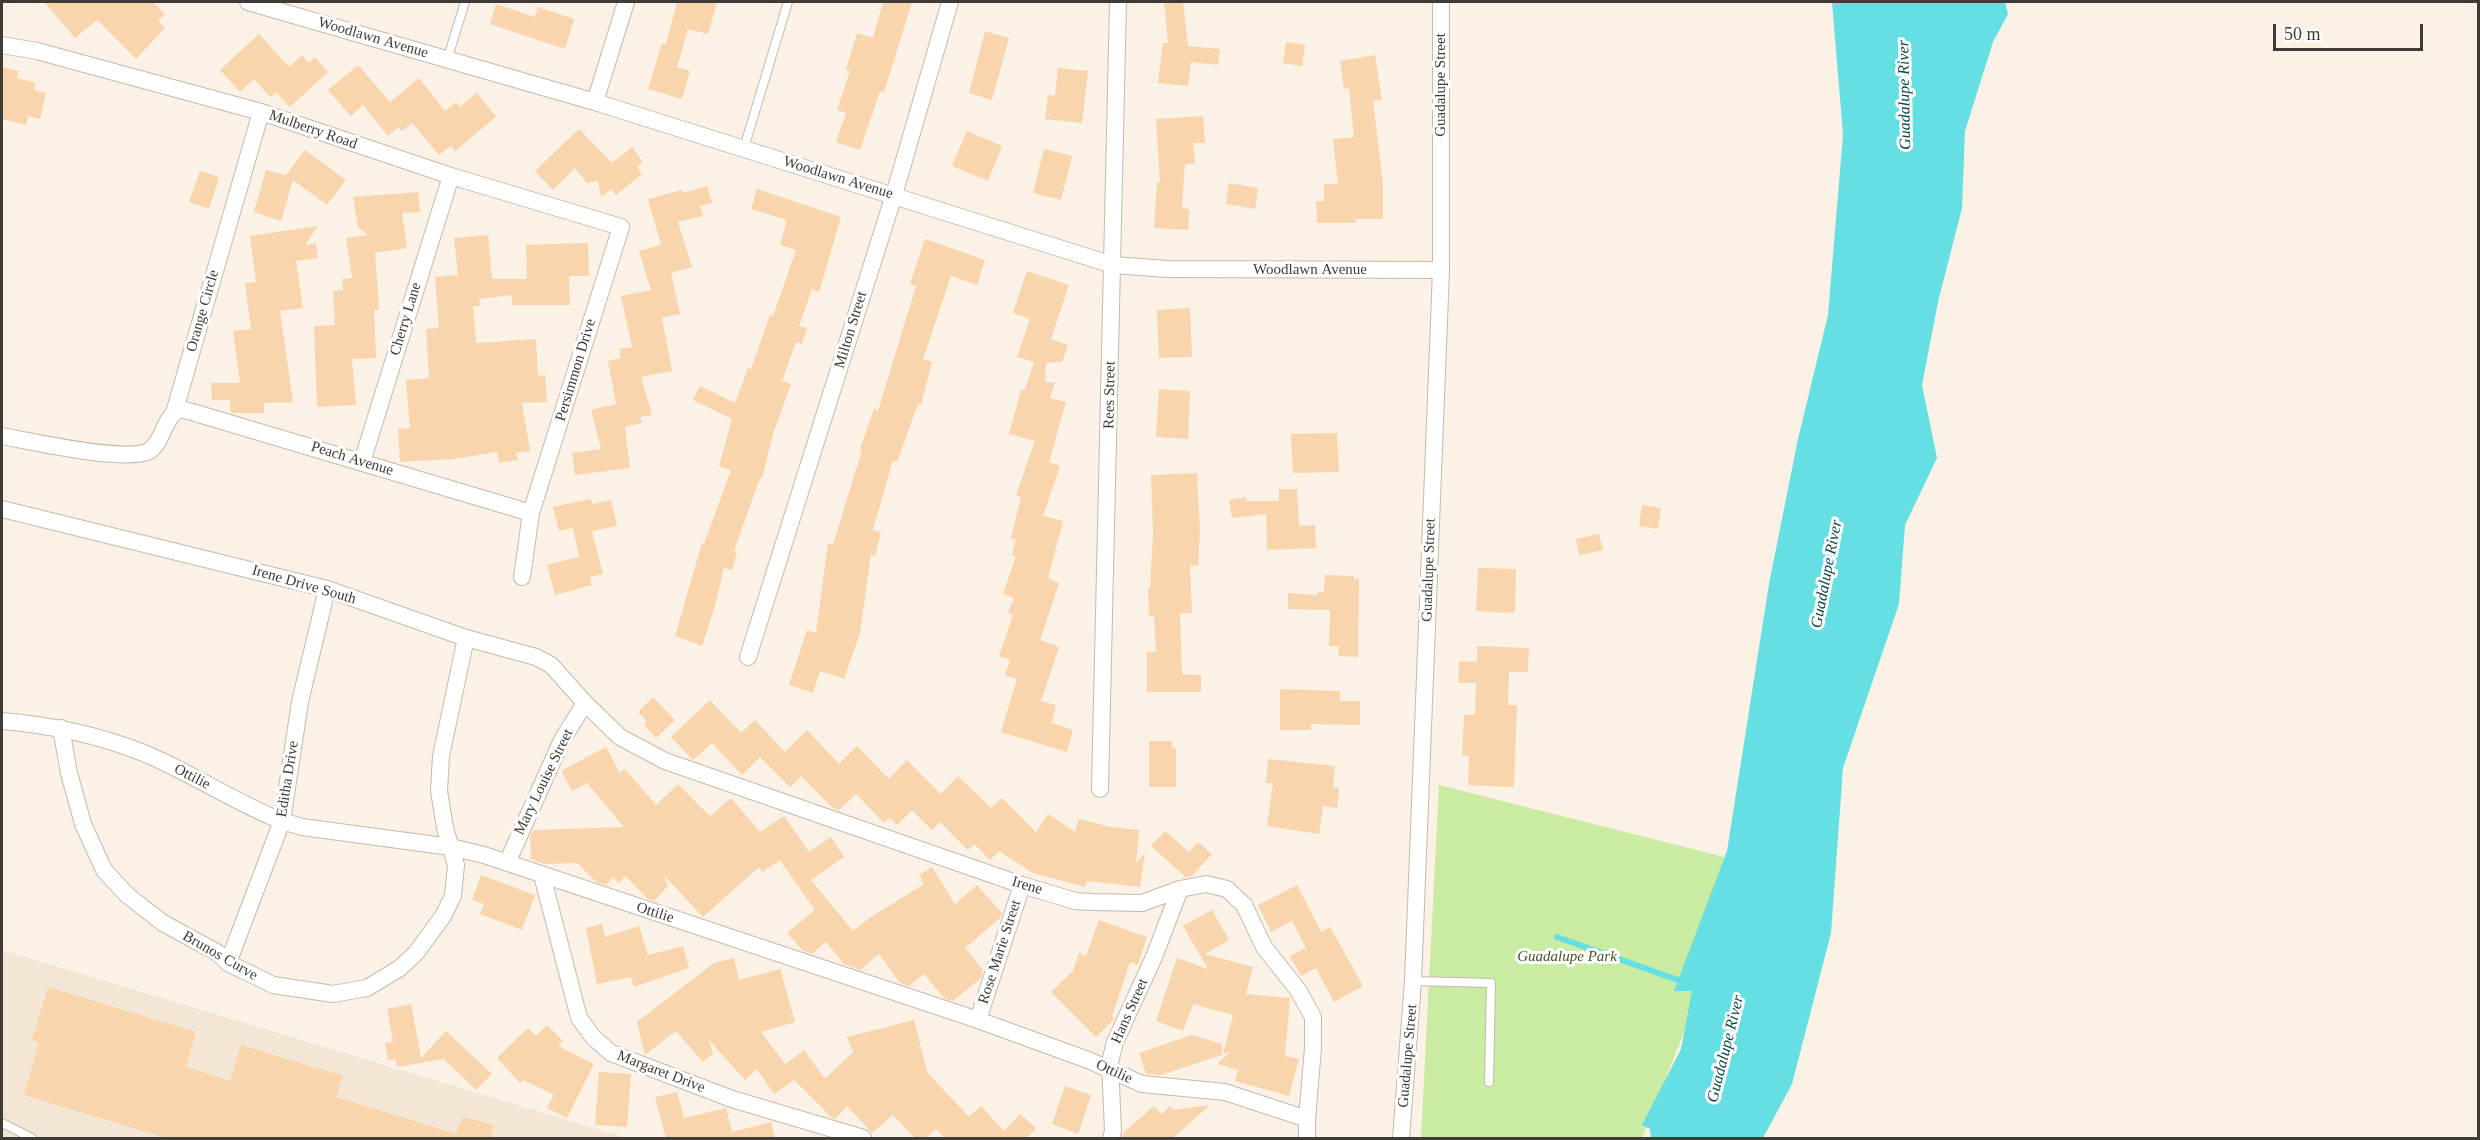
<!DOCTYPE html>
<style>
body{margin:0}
#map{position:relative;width:2480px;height:1140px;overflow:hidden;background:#fbf1e5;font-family:Georgia,serif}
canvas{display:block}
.frame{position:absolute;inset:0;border:3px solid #3f3b37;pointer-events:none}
.scale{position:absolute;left:2273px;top:24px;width:150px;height:27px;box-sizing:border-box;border:3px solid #3f3b37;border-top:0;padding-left:8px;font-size:18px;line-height:21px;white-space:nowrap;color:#3f3b37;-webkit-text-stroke:4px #fff;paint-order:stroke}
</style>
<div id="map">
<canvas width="2480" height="1140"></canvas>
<div class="frame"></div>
<div class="scale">50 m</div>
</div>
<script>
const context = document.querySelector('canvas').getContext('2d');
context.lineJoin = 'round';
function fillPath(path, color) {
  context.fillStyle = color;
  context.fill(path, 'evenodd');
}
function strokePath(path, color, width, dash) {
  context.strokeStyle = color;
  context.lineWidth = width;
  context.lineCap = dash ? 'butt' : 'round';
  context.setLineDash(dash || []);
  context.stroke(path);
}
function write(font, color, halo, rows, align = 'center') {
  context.font = font + ' Georgia,serif';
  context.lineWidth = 6;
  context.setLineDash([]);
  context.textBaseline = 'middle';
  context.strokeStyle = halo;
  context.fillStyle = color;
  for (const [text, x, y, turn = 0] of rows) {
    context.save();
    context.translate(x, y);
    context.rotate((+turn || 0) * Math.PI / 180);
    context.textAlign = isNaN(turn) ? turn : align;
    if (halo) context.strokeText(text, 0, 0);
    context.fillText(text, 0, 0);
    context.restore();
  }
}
const built = new Path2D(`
 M 2,950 L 627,1138 L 2,1138 Z`);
const green = new Path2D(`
 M 1439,785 L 1732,859 L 1696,1002 L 1642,1138 L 1421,1138 Z`);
const water = new Path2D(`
 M 1832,2 L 2005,2 L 2008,14 L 1993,42 L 1965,131 L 1962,208 L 1938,302 L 1922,385 L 1937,458 L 1905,525 L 1899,604 L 1843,768 L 1831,933 L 1792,1084 L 1763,1138 L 1651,1138 L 1650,1129 L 1642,1125 L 1681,1049 L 1692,991 L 1674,991 L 1727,851 L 1769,584 L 1798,439 L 1828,315 L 1843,134 Z`);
const stream = new Path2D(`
 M 1557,937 L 1678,980 L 1684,978`);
const building = new Path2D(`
 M 44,2 L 153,2 L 165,14 L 158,21 L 165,28 L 136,59 L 97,20 L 75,38 Z
 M 677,2 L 717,2 L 708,34 L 688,29 L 677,67 L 690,71 L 682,99 L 648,89 L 662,43 L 666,44 Z
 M 883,2 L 912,2 L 884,92 L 880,91 L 860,150 L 836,142 L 846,113 L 837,110 L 850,71 L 846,70 L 857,33 L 873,38 Z
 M 1164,2 L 1183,2 L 1188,46 L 1220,49 L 1218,65 L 1191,62 L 1188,86 L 1158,83 L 1163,43 L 1168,43 Z
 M 496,4 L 535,17 L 538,7 L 574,19 L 565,49 L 490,24 Z
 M 985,31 L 1009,38 L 992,100 L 969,93 Z
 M 259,34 L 289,67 L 302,55 L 309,63 L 315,57 L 328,72 L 290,107 L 276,92 L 270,97 L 254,79 L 240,92 L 220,70 Z
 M 1286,42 L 1305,45 L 1302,66 L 1283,63 Z
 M 1375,55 L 1382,100 L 1373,101 L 1383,184 L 1383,219 L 1356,219 L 1355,223 L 1317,223 L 1316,201 L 1324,201 L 1324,184 L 1338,184 L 1333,139 L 1354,137 L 1349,88 L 1344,89 L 1340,61 Z
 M 358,65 L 390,102 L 419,78 L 445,111 L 456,102 L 460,107 L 477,93 L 496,117 L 455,151 L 451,146 L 439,155 L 412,123 L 402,131 L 399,127 L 388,136 L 363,105 L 351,116 L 328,90 Z
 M 2,67 L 19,71 L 17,78 L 36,83 L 34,90 L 46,93 L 40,119 L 28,116 L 26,125 L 2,119 Z
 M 1058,68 L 1088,71 L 1082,123 L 1045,119 L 1048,95 L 1055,96 Z
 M 1203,116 L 1205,143 L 1193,143 L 1195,163 L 1185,164 L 1182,208 L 1189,209 L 1188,230 L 1154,228 L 1157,182 L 1160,182 L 1156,119 Z
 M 579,129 L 612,163 L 632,147 L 643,162 L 637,167 L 642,174 L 616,195 L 611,189 L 601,197 L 598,181 L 587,183 L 575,168 L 553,190 L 535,171 Z
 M 967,131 L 1002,146 L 988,181 L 952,166 Z
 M 1044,149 L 1072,156 L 1061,200 L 1033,193 Z
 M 305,150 L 346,180 L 327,205 L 293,180 L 281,221 L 254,212 L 266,170 L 288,176 L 286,175 Z
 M 200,171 L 219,177 L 209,209 L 189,202 Z
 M 1229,183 L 1258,188 L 1255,209 L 1226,204 Z
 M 707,186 L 712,203 L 700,206 L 703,216 L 678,222 L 692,267 L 671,273 L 680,314 L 662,318 L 672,371 L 641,377 L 652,415 L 640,417 L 642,423 L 625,427 L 630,468 L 575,475 L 572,453 L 601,449 L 591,410 L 616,404 L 608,361 L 621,358 L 619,349 L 632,347 L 621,296 L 651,290 L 639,251 L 661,245 L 648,199 L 682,190 L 683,193 Z
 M 757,189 L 841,217 L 819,292 L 812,289 L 799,326 L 807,328 L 802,344 L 796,342 L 782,381 L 791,384 L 773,434 L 762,478 L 760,478 L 734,551 L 737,552 L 732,570 L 724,568 L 715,606 L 702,646 L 675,636 L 702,543 L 704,544 L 731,470 L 719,466 L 732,419 L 693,400 L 700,386 L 735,403 L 748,368 L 751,369 L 770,315 L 773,316 L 796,250 L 780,245 L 787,220 L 751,209 Z
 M 418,192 L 420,212 L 402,213 L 407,248 L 375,253 L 379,310 L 374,310 L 376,358 L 352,359 L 356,405 L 317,407 L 314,326 L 335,325 L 333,291 L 343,290 L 342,279 L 352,278 L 346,238 L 368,235 L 358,227 L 353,197 Z
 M 318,226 L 305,245 L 316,243 L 318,258 L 296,261 L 303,308 L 280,311 L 293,402 L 264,403 L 264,413 L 231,413 L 230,400 L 212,400 L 211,383 L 240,383 L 233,331 L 251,329 L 245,283 L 256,282 L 250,236 Z
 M 488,235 L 492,279 L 527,279 L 526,245 L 588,243 L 589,276 L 569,276 L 570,305 L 512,305 L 512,295 L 479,299 L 480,306 L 473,306 L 476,343 L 536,339 L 538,376 L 545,375 L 547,402 L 522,403 L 530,451 L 516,453 L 518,460 L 499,463 L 497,452 L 454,459 L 400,462 L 398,429 L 410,428 L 406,380 L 429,378 L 426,329 L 439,328 L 435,277 L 458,275 L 454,238 Z
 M 925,239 L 985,260 L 977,285 L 951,276 L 923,359 L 932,362 L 921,405 L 918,404 L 897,462 L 893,460 L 873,530 L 881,533 L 875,556 L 871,554 L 860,633 L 844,679 L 820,671 L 813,693 L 789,685 L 807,630 L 816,633 L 828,543 L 833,545 L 862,450 L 860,449 L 874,409 L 878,411 L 916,286 L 910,284 Z
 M 1027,271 L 1069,285 L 1051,339 L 1068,345 L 1062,362 L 1046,363 L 1045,382 L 1055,382 L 1050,398 L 1066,402 L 1049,462 L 1060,466 L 1043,516 L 1063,521 L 1048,578 L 1059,583 L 1040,640 L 1059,647 L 1041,701 L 1056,705 L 1052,723 L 1073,730 L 1067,752 L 1001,732 L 1017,679 L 1005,675 L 1010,660 L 999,656 L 1013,615 L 1008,613 L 1014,598 L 1003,594 L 1016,556 L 1012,555 L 1016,539 L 1011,538 L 1021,497 L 1016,495 L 1035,441 L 1009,434 L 1021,390 L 1025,390 L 1034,362 L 1017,357 L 1030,319 L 1013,313 Z
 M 1190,308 L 1192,357 L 1159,358 L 1157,310 Z
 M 1159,389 L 1190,391 L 1188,439 L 1156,437 Z
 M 1337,433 L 1339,472 L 1293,473 L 1291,434 Z
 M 1197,473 L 1200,531 L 1198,566 L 1190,565 L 1192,613 L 1180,613 L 1182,674 L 1201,675 L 1201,692 L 1147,692 L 1147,652 L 1156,652 L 1154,616 L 1149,616 L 1148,588 L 1150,588 L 1153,533 L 1151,475 Z
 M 1279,489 L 1297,489 L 1299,526 L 1315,525 L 1316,548 L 1267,550 L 1266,514 L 1232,518 L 1229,500 L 1246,497 L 1246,501 L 1279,501 Z
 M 591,499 L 592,504 L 611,500 L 617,526 L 592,531 L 603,574 L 590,577 L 592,585 L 555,595 L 547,565 L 579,557 L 573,528 L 559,531 L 553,507 Z
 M 1642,505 L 1661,508 L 1658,529 L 1639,526 Z
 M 1599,534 L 1603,550 L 1579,555 L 1576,539 Z
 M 1478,568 L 1516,569 L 1515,613 L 1476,611 Z
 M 1325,575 L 1354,576 L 1354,579 L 1359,579 L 1358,657 L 1338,656 L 1339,646 L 1329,646 L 1330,610 L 1288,609 L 1288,593 L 1317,595 L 1318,592 L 1324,592 Z
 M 1477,646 L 1529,648 L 1528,672 L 1509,672 L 1508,705 L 1517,705 L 1514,787 L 1468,785 L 1469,756 L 1462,755 L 1464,715 L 1475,715 L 1476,683 L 1458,683 L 1459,661 L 1477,662 Z
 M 1280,689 L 1340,691 L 1340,701 L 1360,701 L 1360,725 L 1311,724 L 1311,730 L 1280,730 Z
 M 653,697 L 675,720 L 656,738 L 644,725 L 647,721 L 638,712 Z
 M 710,700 L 741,733 L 755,720 L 785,752 L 807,730 L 839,764 L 857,746 L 889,779 L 907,760 L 941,794 L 958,776 L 991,808 L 1002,798 L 1036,832 L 1048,814 L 1075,832 L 1079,819 L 1111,827 L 1139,830 L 1136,863 L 1145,853 L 1140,887 L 1087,881 L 1085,887 L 1033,873 L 999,851 L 990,860 L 974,844 L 968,850 L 940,822 L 932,830 L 912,810 L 897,825 L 890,818 L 884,823 L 856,794 L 839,810 L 833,808 L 801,776 L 790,787 L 760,757 L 742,775 L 712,743 L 693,760 L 671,737 Z
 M 1149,741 L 1172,741 L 1172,748 L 1176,749 L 1176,787 L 1149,787 Z
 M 606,747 L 620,773 L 625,769 L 656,805 L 678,784 L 710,816 L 731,798 L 760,832 L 784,816 L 809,852 L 831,837 L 844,857 L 811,880 L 853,931 L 868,919 L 924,884 L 919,875 L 932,867 L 955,904 L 977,885 L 1002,913 L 1000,918 L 965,948 L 983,970 L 981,978 L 953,1001 L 944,998 L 924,974 L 909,986 L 900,983 L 879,954 L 860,970 L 844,964 L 826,942 L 812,954 L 802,950 L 787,933 L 815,910 L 780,860 L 762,872 L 759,867 L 703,917 L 664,875 L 668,886 L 654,901 L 647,898 L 625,876 L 619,883 L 613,877 L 606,885 L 596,882 L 577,863 L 544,864 L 531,859 L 530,838 L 533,830 L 624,827 L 587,783 L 572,791 L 561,771 Z
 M 1268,759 L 1335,766 L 1333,787 L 1339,788 L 1337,808 L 1323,806 L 1319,834 L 1267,826 L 1273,783 L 1266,783 Z
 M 1165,831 L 1189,852 L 1198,842 L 1212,854 L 1192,876 L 1186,877 L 1151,846 Z
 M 481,875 L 535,895 L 522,930 L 480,914 L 484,904 L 472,900 Z
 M 1297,885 L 1321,932 L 1330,927 L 1363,986 L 1334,1002 L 1316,968 L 1301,976 L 1290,956 L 1306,948 L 1292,921 L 1271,932 L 1258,905 Z
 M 1212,910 L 1229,940 L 1205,954 L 1253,967 L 1246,994 L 1290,998 L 1285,1056 L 1299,1059 L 1289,1096 L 1235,1081 L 1238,1070 L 1217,1064 L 1230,1052 L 1223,1054 L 1233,1015 L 1193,1004 L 1183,1031 L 1156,1021 L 1177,958 L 1208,969 L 1183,926 Z
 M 1099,920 L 1147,937 L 1138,965 L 1130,962 L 1112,1016 L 1114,1019 L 1096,1037 L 1051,992 L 1073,971 L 1079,953 L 1086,956 Z
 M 602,924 L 605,937 L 639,926 L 648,955 L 683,946 L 689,968 L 634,987 L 631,977 L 597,984 L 586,928 Z
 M 734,958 L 739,980 L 780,969 L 795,1022 L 761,1032 L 785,1064 L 804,1050 L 825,1079 L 853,1052 L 847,1037 L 914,1020 L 927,1072 L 969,1117 L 981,1106 L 1004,1131 L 1020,1114 L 1036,1128 L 1027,1138 L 945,1138 L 936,1129 L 926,1138 L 915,1138 L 893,1115 L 872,1133 L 847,1106 L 835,1119 L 831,1117 L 792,1078 L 793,1081 L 774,1094 L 757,1069 L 745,1080 L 709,1040 L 713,1054 L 703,1062 L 676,1031 L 645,1055 L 637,1022 L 714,963 Z
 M 48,987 L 196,1032 L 186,1067 L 230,1081 L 241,1045 L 343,1076 L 336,1097 L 456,1134 L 462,1118 L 468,1118 L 494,1125 L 490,1138 L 166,1138 L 24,1095 L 39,1043 L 32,1040 Z
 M 411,1004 L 421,1058 L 446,1031 L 492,1074 L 476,1090 L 444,1059 L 397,1067 L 396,1059 L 388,1060 L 385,1043 L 393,1042 L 387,1009 Z
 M 547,1025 L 563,1041 L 558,1046 L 594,1064 L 567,1118 L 547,1108 L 554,1095 L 523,1080 L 520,1083 L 497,1058 L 528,1028 L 536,1036 Z
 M 1192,1035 L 1222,1044 L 1222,1055 L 1161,1075 L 1146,1074 L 1139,1053 Z
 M 599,1072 L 631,1074 L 627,1127 L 595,1125 Z
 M 1065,1086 L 1091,1095 L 1078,1134 L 1052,1124 Z
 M 677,1092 L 684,1118 L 726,1108 L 732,1132 L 771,1122 L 775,1138 L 666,1138 L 655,1097 Z
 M 1210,1105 L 1173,1138 L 1122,1138 L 1123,1133 L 1154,1106 L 1162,1114 L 1170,1106 L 1173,1110 Z`);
const service = new Path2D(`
 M 447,60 L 465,2
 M 744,148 L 788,2
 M 1413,981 L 1491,983 L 1489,1082
 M 2,1123 L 32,1138`);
const minor = new Path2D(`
 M 248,2 L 595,102 L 1113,265 L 1167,269 L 1441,270
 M 2,45 L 37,51 L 261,112 L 451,176 L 621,227 L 531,513 L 522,577
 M 595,102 L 626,2
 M 174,413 L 181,409 L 192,412 L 531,513
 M 2,436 C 30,441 126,463 149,451 C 162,443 163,423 174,413 L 261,112
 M 362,462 L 451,176
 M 2,509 L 327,589 L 466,638 L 536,657 L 551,665 L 585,703 L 620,737 L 665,761 L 1022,885 L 1075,901 L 1092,902 L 1142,903 L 1180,889 L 1206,884 L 1227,889 L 1244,905 L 1264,947 L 1298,990 L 1313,1017 L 1313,1048 L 1307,1119 L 1307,1138
 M 748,657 L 894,195 L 950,2
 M 2,721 C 50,725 95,734 141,752 C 189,771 233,802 282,821 L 302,827 L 451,847 L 484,855 L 978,1020 L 1088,1060 L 1142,1084 L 1225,1092 L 1307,1119
 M 61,728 L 69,773 L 83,824 L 104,870 L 127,895 L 163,923 L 218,953 L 228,963 L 273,985 L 333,994 L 367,988 L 400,968 L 416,953 L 443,916 L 453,896 L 456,865 L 445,828 L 439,791 L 441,756 L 466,638
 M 1100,789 L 1118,2
 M 507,863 L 562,740 L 585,703
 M 542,875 L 579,1018 L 593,1037 L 611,1053 L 732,1099 L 863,1138
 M 228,963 L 282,821 L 300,702 L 327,589
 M 978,1020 L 1022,885
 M 1111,1138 L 1113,1131 L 1110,1062 L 1115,1042 L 1154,957 L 1180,889
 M 1401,1138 L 1413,981 L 1441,270 L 1441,2`);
const streetNames = [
 ["Woodlawn Avenue",373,38,16],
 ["Guadalupe Street",1441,85,-90],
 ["Mulberry Road",313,130,19],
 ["Woodlawn Avenue",838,178,17],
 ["Woodlawn Avenue",1310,270],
 ["Orange Circle",203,311,-74],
 ["Cherry Lane",406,319,-73],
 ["Milton Street",851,330,-73],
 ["Persimmon Drive",576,370,-73],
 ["Rees Street",1110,395,-89],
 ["Peach Avenue",352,459,17],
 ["Guadalupe Street",1429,570,-88],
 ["Irene Drive South",304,585,16],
 ["Ottilie",192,777,27],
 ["Editha Drive",288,779,-81],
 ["Mary Louise Street",544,782,-64],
 ["Irene",1027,886,17],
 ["Ottilie",655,913,18],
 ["Rose Marie Street",1000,952,-72],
 ["Brunos Curve",220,956,30],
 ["Hans Street",1130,1011,-66],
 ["Guadalupe Street",1408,1056,-85],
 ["Margaret Drive",661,1072,21],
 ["Ottilie",1114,1072,24]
];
const parkNames = [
 ["Guadalupe Park",1567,957]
];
const waterNames = [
 ["Guadalupe River",1905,95,-91],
 ["Guadalupe River",1827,574,-79],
 ["Guadalupe River",1726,1049,-76]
];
fillPath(built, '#f4e6d4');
fillPath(green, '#caeba2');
fillPath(water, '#65dfe1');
strokePath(stream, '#65dfe1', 6);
fillPath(building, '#f8d5ad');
strokePath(service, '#c3b9ae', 10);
strokePath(minor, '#c3b9ae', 18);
strokePath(service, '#fff', 8);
strokePath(minor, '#fff', 16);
write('15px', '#3f3b37', '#fff', streetNames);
write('italic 15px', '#3f541e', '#fff', parkNames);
write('italic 16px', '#0b4445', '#fff', waterNames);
</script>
